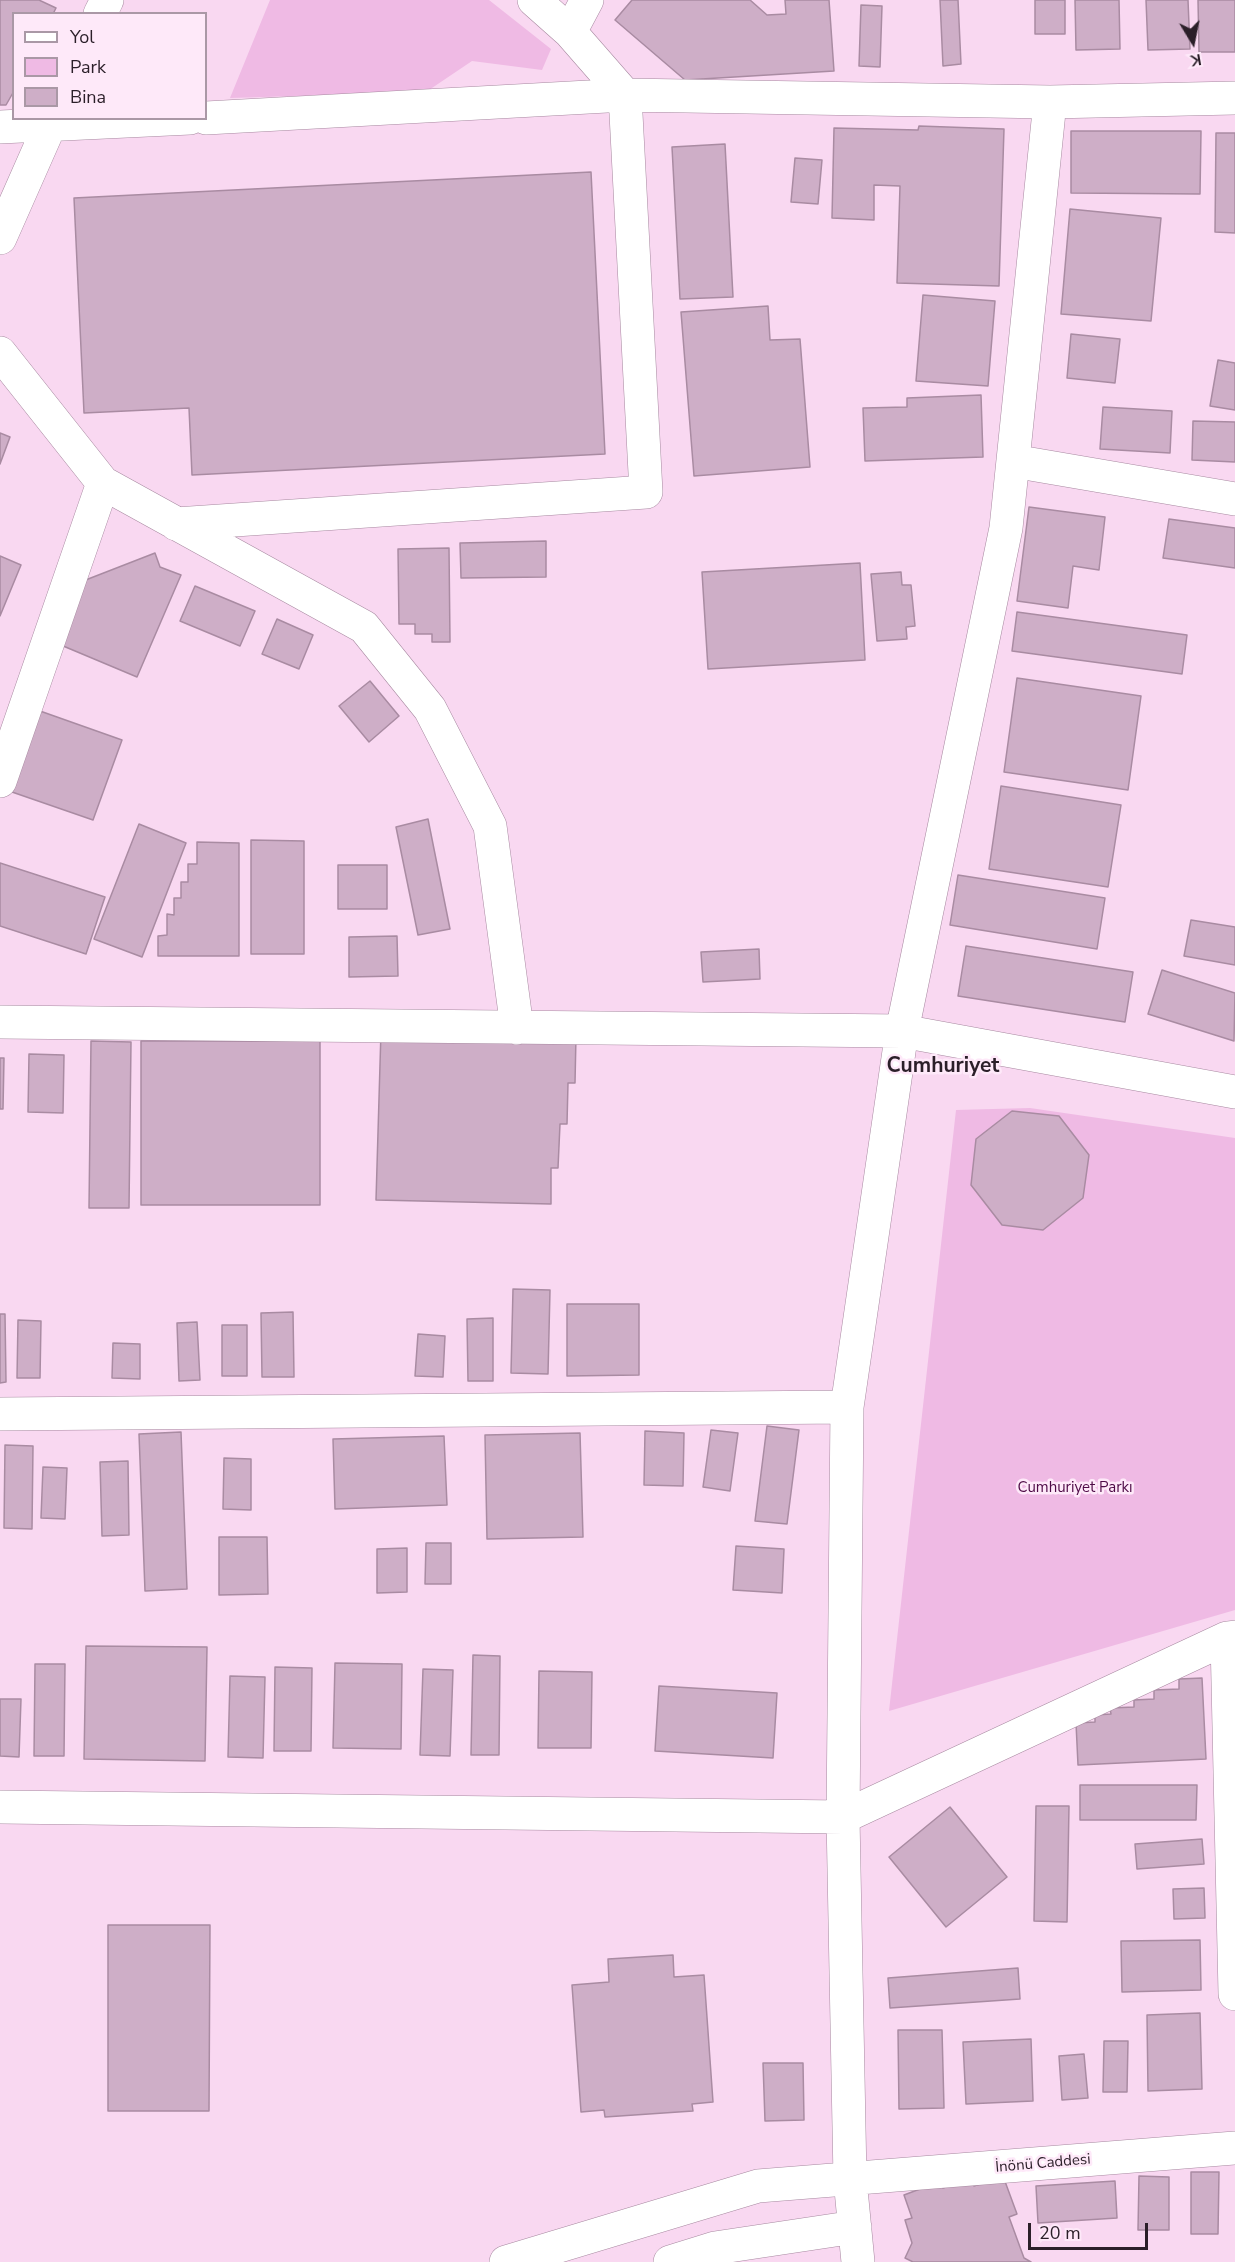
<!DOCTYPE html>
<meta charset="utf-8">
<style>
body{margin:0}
#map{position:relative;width:1235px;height:2262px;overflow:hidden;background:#f9d8f1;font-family:"Nunito Sans",sans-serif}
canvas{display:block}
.legend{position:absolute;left:12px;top:12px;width:195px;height:108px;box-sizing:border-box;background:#fee9f9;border:2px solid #aa98a6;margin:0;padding:8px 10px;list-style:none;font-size:18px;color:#2b1f29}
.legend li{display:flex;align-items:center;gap:12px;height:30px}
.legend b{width:30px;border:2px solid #aa98a6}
.north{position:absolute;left:1163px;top:12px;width:60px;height:60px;-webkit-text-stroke:4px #fee9f9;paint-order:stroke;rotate:170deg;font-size:16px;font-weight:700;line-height:24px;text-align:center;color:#2b1f29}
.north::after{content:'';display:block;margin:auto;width:21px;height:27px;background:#2b1f29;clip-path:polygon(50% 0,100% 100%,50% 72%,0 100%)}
.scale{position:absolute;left:1028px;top:2223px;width:120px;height:27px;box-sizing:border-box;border:3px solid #2b1f29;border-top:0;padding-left:8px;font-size:18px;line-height:21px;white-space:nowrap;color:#2b1f29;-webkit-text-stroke:4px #fee9f9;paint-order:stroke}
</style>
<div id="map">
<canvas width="1235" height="2262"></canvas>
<ul class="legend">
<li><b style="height:8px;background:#fff"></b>Yol</li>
<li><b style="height:16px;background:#efbae4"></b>Park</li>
<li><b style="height:16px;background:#ceaec7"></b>Bina</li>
</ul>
<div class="north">K</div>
<div class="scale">20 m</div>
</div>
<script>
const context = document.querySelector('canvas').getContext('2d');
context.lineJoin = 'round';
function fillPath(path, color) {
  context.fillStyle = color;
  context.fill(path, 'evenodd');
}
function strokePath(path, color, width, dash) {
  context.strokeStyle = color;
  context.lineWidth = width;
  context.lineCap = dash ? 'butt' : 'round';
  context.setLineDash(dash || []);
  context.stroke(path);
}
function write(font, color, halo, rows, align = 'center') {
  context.font = font + ' "Nunito Sans",sans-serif';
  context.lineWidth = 5;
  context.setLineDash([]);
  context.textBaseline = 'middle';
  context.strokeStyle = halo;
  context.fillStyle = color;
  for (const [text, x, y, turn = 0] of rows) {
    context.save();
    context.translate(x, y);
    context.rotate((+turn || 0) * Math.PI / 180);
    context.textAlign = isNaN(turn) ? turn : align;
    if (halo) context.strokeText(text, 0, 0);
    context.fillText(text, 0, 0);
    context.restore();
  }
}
const green = new Path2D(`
 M 270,0 L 489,0 L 551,49 L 542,70 L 472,61 L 426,92 L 230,98 Z
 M 1030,1108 L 1235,1138 L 1235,1610 L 889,1711 L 956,1110 Z`);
const building = new Path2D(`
 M 0,0 L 39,0 L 56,8 L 53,14 L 14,14 L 14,91 L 6,105 L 0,105 Z
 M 632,0 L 750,0 L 767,15 L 786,14 L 785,0 L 829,0 L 834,71 L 685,80 L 615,20 Z
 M 940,0 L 958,0 L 961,64 L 943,66 Z
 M 1035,0 L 1065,0 L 1065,34 L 1035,34 Z
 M 1075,0 L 1119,0 L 1120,49 L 1076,50 Z
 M 1146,0 L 1188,0 L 1190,49 L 1148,50 Z
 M 1198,0 L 1235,0 L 1235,52 L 1199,52 Z
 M 861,5 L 882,6 L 880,67 L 859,66 Z
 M 919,126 L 1004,129 L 999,286 L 897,283 L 900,186 L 874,185 L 874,220 L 832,218 L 834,128 L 918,130 Z
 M 1071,131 L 1201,131 L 1200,194 L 1071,193 Z
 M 1216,133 L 1235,133 L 1235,233 L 1215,232 Z
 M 725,144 L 733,297 L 680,299 L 672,147 Z
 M 795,158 L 822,160 L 818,204 L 791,202 Z
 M 591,172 L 605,454 L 192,475 L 189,408 L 84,413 L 74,198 Z
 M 1070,209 L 1161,218 L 1151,321 L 1061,314 Z
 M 923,295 L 995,301 L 988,386 L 916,381 Z
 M 768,306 L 770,340 L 800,339 L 810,467 L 694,476 L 681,312 Z
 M 1071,334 L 1120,339 L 1115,383 L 1067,378 Z
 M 1218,360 L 1235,363 L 1235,410 L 1210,406 Z
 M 981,395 L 983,457 L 865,461 L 863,408 L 907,407 L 907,398 Z
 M 1103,407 L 1172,411 L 1170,453 L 1100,449 Z
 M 1193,421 L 1235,422 L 1235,462 L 1192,460 Z
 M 0,433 L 10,437 L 0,464 Z
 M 1029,507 L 1105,517 L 1099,570 L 1073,566 L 1068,608 L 1017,601 Z
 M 1169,519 L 1235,528 L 1235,568 L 1163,558 Z
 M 546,541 L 546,577 L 461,578 L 460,543 Z
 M 449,548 L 450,642 L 432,642 L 432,634 L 415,634 L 415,624 L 399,624 L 398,549 Z
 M 155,553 L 160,567 L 181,575 L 137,677 L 56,643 L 83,581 Z
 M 0,556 L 21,565 L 0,616 Z
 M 860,563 L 865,660 L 708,669 L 702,572 Z
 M 901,572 L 902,585 L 911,585 L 915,626 L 906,627 L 907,639 L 877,641 L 871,574 Z
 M 195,586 L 255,611 L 240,646 L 180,621 Z
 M 1017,612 L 1187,635 L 1182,674 L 1012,651 Z
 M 277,619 L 313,635 L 299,669 L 262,654 Z
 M 1017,678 L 1141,696 L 1128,790 L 1004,772 Z
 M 370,681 L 399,716 L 369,742 L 339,706 Z
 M 40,711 L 122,740 L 93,820 L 12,792 Z
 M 1001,786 L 1121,805 L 1108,887 L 989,869 Z
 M 428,819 L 450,929 L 418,935 L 396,827 Z
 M 139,824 L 186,843 L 142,957 L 94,939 Z
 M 251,840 L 304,841 L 304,954 L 251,954 Z
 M 197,842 L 239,843 L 239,956 L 158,956 L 158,936 L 167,935 L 167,914 L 174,915 L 174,898 L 181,898 L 181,882 L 188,882 L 188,864 L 197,864 Z
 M 0,863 L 105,897 L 86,954 L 0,926 Z
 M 338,865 L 387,865 L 387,909 L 338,909 Z
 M 958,875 L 1105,898 L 1097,949 L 950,925 Z
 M 1191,920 L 1235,927 L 1235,965 L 1184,956 Z
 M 397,936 L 398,976 L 349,977 L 349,937 Z
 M 966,946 L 1133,972 L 1125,1022 L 958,996 Z
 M 759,949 L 760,979 L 703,982 L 701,952 Z
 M 1162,970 L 1235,993 L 1234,1041 L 1148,1014 Z
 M 381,1031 L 576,1036 L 575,1083 L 568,1083 L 567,1124 L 560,1124 L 558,1168 L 551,1168 L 551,1204 L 376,1200 Z
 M 91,1041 L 131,1042 L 129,1208 L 89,1208 Z
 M 141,1041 L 320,1041 L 320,1205 L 141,1205 Z
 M 29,1054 L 64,1055 L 63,1113 L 28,1112 Z
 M 0,1058 L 4,1058 L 3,1109 L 0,1109 Z
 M 1012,1111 L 1059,1116 L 1089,1155 L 1083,1198 L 1043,1230 L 1002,1225 L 971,1185 L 976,1139 Z
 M 513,1289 L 550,1290 L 548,1374 L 511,1373 Z
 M 567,1304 L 639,1304 L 639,1375 L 567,1376 Z
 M 293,1312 L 294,1377 L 262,1377 L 261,1313 Z
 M 0,1314 L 5,1314 L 6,1382 L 0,1383 Z
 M 493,1318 L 493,1381 L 468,1381 L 467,1319 Z
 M 18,1320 L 41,1321 L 40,1378 L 17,1378 Z
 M 197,1322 L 200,1380 L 179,1381 L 177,1323 Z
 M 222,1325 L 247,1325 L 247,1376 L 222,1376 Z
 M 418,1334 L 445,1336 L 443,1377 L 415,1376 Z
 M 113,1343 L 140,1344 L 140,1379 L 112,1378 Z
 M 767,1426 L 799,1430 L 787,1524 L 755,1521 Z
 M 711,1430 L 738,1433 L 730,1491 L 703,1487 Z
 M 645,1431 L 684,1433 L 683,1486 L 644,1485 Z
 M 181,1432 L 187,1589 L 145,1591 L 139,1434 Z
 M 580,1433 L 583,1537 L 487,1539 L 485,1435 Z
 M 444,1436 L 447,1505 L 335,1509 L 333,1439 Z
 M 5,1445 L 33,1446 L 32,1529 L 4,1528 Z
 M 224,1458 L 251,1459 L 251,1510 L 223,1509 Z
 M 128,1461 L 129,1535 L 102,1536 L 100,1462 Z
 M 43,1467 L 67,1468 L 65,1519 L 41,1518 Z
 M 219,1537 L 267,1537 L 268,1594 L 219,1595 Z
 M 426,1543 L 451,1543 L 451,1584 L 425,1584 Z
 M 736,1546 L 784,1549 L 782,1593 L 733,1590 Z
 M 407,1548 L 407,1592 L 377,1593 L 377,1549 Z
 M 86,1646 L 207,1647 L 205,1761 L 84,1759 Z
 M 473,1655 L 500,1656 L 499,1755 L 471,1755 Z
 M 335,1663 L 402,1664 L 401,1749 L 333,1748 Z
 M 35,1664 L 65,1664 L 64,1756 L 34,1756 Z
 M 275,1667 L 312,1668 L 311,1751 L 274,1751 Z
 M 423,1669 L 453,1670 L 450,1756 L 420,1755 Z
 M 539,1671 L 592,1672 L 591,1748 L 538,1748 Z
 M 230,1676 L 265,1677 L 263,1758 L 228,1757 Z
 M 1202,1678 L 1206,1759 L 1078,1765 L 1076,1723 L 1095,1722 L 1095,1715 L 1111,1714 L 1110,1708 L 1134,1707 L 1134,1700 L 1154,1699 L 1154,1690 L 1179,1689 L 1179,1679 Z
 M 659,1686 L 777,1693 L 773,1758 L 655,1751 Z
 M 0,1699 L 21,1699 L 19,1757 L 0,1756 Z
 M 1080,1785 L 1197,1785 L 1196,1820 L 1080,1820 Z
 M 1036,1806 L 1069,1806 L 1067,1922 L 1034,1921 Z
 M 950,1807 L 1007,1877 L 946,1927 L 889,1857 Z
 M 1202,1839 L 1204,1864 L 1137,1869 L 1135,1844 Z
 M 1204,1888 L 1205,1918 L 1174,1919 L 1173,1889 Z
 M 108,1925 L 210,1925 L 209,2111 L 108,2111 Z
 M 1200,1940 L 1201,1990 L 1122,1992 L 1121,1941 Z
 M 673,1955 L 674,1977 L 704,1975 L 713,2102 L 692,2104 L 693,2111 L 605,2117 L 604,2110 L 581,2112 L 572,1985 L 609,1982 L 608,1959 Z
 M 1018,1968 L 1020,1999 L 890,2008 L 888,1978 Z
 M 1200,2013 L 1202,2089 L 1148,2091 L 1147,2015 Z
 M 898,2030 L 942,2030 L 944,2108 L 899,2109 Z
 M 1031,2039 L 1033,2101 L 966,2104 L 963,2042 Z
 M 1104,2041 L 1128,2041 L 1127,2092 L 1103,2092 Z
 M 1084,2054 L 1088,2098 L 1062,2100 L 1059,2056 Z
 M 763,2063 L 803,2063 L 804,2120 L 765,2121 Z
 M 1191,2172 L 1219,2172 L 1218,2234 L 1191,2234 Z
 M 1003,2176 L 1017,2214 L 1009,2217 L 1024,2258 L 1031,2262 L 913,2262 L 905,2258 L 912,2243 L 905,2220 L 912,2218 L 904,2195 L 941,2181 L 943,2188 L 971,2178 L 974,2186 Z
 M 1139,2176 L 1169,2177 L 1169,2230 L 1138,2230 Z
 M 1115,2181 L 1117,2218 L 1038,2223 L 1036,2186 Z`);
const street = new Path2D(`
 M 100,14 L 107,0
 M 570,32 L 587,0
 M 206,118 L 625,95 L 1050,102 L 1235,98
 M 0,127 L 190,118
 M 0,238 L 53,118
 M 0,353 L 103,483 L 364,627 L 430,709 L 490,826 L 517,1028
 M 1013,461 L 1235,499
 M 176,524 L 646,492 L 625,95 L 570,32 L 534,0
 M 0,781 L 103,483
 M 0,1022 L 902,1031 L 1235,1092
 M 0,1414 L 847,1407
 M 1227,1638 L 1235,1994
 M 0,1807 L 843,1817 L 1227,1638 L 1235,1637
 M 506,2262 L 758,2186 L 1235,2148
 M 670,2262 L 715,2248 L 855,2227
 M 858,2262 L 850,2179 L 843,1817 L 847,1407 L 902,1031 L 1006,528 L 1050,102`);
const parkNames = [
 ["Cumhuriyet Parkı",1075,1488]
];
const streetNames = [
 ["İnönü Caddesi",1043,2164,-5]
];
const districtNames = [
 ["Cumhuriyet",943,1067]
];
fillPath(green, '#efbae4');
fillPath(building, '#ceaec7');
strokePath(building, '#a98ba2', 1.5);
strokePath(street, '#a789a0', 34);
strokePath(street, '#fff', 33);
write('15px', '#4f0b47', '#fee9f9', parkNames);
write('15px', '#2b1f29', '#fee9f9', streetNames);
write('bold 21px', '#2b1f29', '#fee9f9', districtNames);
</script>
